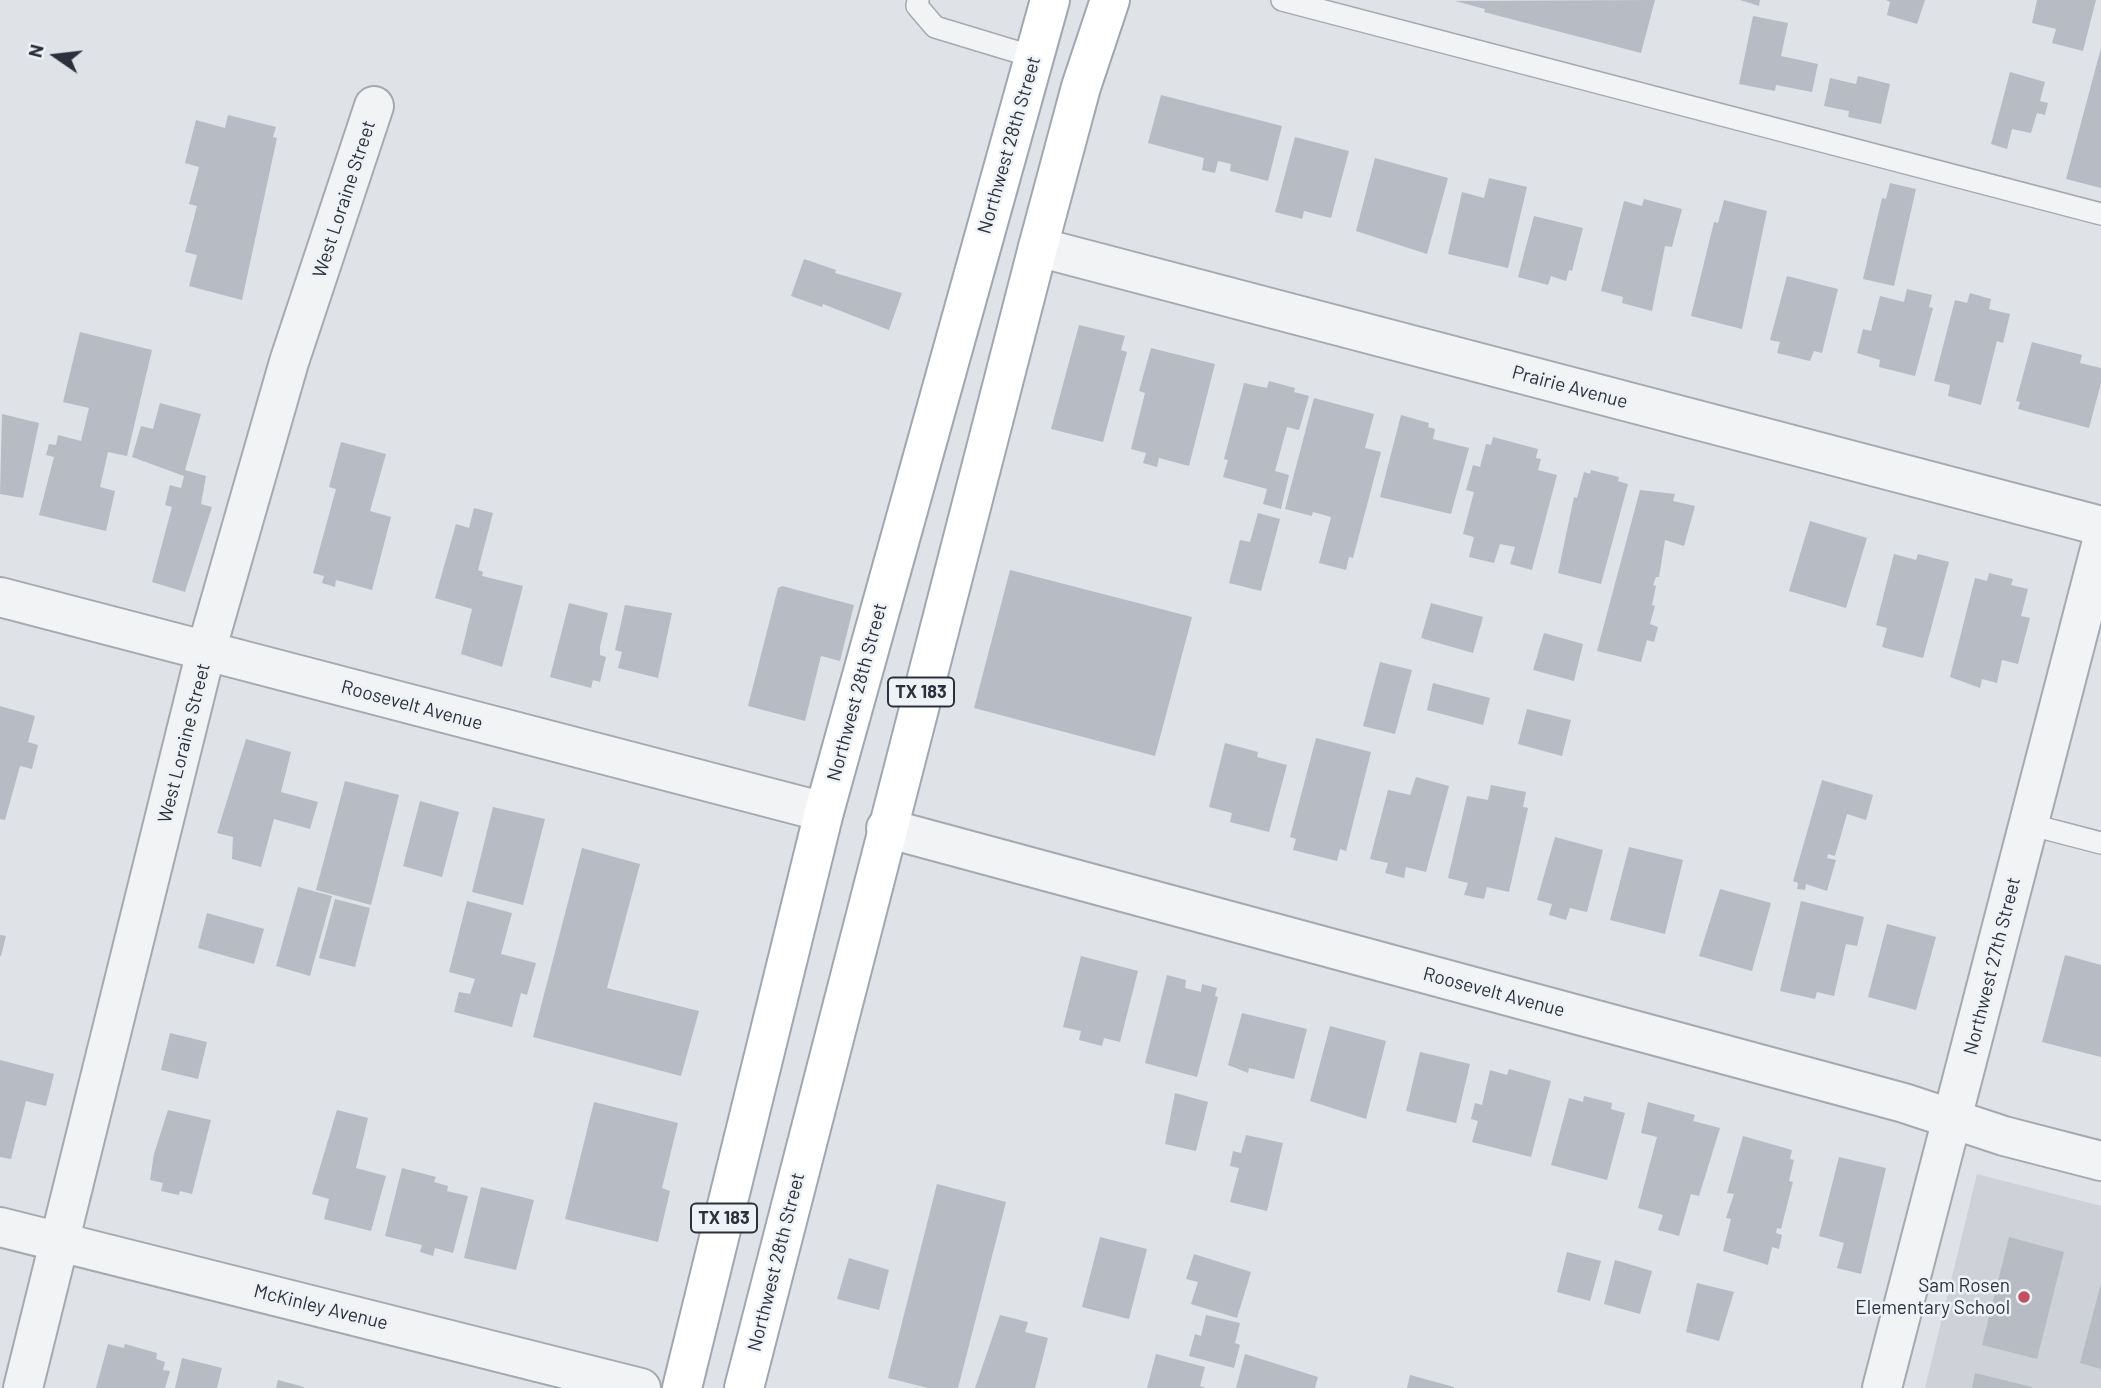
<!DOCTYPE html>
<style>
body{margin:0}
#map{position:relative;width:2101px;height:1388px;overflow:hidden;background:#dfe2e7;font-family:Barlow,sans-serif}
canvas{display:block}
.north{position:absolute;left:21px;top:21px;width:70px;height:70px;-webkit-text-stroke:5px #eef1f5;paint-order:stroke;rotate:284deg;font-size:19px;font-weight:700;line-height:28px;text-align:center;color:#2a303c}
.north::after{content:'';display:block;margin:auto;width:24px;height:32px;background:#2a303c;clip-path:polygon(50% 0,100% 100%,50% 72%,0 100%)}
</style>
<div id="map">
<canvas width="2101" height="1388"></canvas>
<div class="north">N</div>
</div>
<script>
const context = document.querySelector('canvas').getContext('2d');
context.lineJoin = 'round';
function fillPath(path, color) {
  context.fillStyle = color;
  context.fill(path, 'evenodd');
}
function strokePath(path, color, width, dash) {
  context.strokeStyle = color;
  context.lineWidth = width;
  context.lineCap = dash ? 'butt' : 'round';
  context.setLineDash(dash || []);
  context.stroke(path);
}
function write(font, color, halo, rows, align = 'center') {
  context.font = font + ' Barlow,sans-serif';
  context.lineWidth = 5;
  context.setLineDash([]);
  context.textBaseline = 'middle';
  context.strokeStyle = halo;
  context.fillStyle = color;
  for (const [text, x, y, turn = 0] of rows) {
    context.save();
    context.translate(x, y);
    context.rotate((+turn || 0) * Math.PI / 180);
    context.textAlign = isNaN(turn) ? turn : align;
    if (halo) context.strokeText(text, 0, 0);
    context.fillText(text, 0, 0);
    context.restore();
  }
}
const built = new Path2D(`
 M 1977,1174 L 2101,1206 L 2101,1388 L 1925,1388 Z`);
const building = new Path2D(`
 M 1655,0 L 1641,53 L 1484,12 L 1485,9 L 1455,1 Z
 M 1740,0 L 1760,0 L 1759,6 Z
 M 1886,0 L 1925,0 L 1917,24 L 1887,15 L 1890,2 Z
 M 2037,0 L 2096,0 L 2083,51 L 2052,43 L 2056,29 L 2032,23 Z
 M 1753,16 L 1788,23 L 1781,56 L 1818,64 L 1812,92 L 1776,85 L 1775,91 L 1739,84 Z
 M 2101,48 L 2101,188 L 2066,179 Z
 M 2010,72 L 2045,82 L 2040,101 L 2048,103 L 2045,115 L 2037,113 L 2031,133 L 2012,129 L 2007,149 L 1991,144 Z
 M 1858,76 L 1890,84 L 1881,124 L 1848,117 L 1849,111 L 1824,106 L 1830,78 L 1856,84 Z
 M 1161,95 L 1282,126 L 1268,181 L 1230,171 L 1231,164 L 1218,161 L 1215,173 L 1202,170 L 1204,158 L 1148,143 Z
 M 228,115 L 276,127 L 273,137 L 277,138 L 242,300 L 189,286 L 197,255 L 185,252 L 197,206 L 189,204 L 199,167 L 185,163 L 196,120 L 225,128 Z
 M 1295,137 L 1349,151 L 1331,218 L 1304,211 L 1302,219 L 1275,212 Z
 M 1375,158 L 1448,178 L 1427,254 L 1356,231 Z
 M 1489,178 L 1527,187 L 1508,268 L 1448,254 L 1462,192 L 1484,198 Z
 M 1890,183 L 1916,189 L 1894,286 L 1863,279 L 1882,198 L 1886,199 Z
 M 1644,199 L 1682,209 L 1672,247 L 1665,246 L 1652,311 L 1622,303 L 1623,297 L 1601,291 L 1624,201 L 1642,206 Z
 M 1724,200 L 1767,211 L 1742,329 L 1691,316 L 1714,222 L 1718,223 Z
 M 1534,216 L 1583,228 L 1572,271 L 1569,270 L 1566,281 L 1551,276 L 1548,285 L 1518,277 Z
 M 804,259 L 836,270 L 835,273 L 902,293 L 889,330 L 823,304 L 822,307 L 791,296 Z
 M 1787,276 L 1838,289 L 1822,353 L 1814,351 L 1810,361 L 1777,353 L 1780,342 L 1770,340 Z
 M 1907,289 L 1932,295 L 1929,307 L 1933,308 L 1915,376 L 1879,367 L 1880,360 L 1857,353 L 1863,329 L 1871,331 L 1880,296 L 1904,302 Z
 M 1970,293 L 1991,299 L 1989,309 L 2010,314 L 2003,343 L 1997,341 L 1981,405 L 1948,396 L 1950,385 L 1934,381 L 1955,300 L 1967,303 Z
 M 1079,325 L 1125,336 L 1121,350 L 1127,352 L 1103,442 L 1051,429 Z
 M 80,332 L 152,350 L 127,456 L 108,452 L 100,487 L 115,491 L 106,531 L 39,515 L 54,457 L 46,455 L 49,444 L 56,445 L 58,435 L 81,441 L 89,408 L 63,402 Z
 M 2032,342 L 2082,355 L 2080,363 L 2101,368 L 2101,383 L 2089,428 L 2018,409 L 2020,402 L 2016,401 Z
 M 1151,348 L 1215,364 L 1189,466 L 1159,458 L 1157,467 L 1143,463 L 1146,453 L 1131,449 L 1145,393 L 1139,391 Z
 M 1269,381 L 1295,388 L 1294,392 L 1309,396 L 1299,430 L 1287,427 L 1275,471 L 1289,475 L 1281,509 L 1263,504 L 1267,489 L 1223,477 L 1228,460 L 1224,459 L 1244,383 L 1267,388 Z
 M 1314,398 L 1374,414 L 1365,448 L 1381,452 L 1353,558 L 1349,557 L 1346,570 L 1319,563 L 1331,517 L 1313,512 L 1312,516 L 1285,509 Z
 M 160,403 L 201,414 L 185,470 L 206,476 L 201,504 L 212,507 L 185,592 L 152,582 L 172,507 L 165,505 L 170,485 L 181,488 L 184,476 L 132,457 L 141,426 L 153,429 Z
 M 2,414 L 39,423 L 23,498 L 0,494 Z
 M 1401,415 L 1429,423 L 1428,427 L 1435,429 L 1433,439 L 1469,448 L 1451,514 L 1380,497 Z
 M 1493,437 L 1538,449 L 1536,458 L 1541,459 L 1538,470 L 1557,475 L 1532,570 L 1510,564 L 1515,547 L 1500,544 L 1494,563 L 1469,557 L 1474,537 L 1463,534 L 1474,492 L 1466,490 L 1473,465 L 1480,467 L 1486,444 L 1491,445 Z
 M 341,442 L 386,454 L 370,511 L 391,517 L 372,590 L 336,580 L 335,587 L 322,583 L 324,576 L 313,573 L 336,489 L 329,487 Z
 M 1591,470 L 1619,477 L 1618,481 L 1628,484 L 1601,584 L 1558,573 L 1574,497 L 1577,498 L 1584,472 L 1590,474 Z
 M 1640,490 L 1675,494 L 1673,501 L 1695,506 L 1684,546 L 1665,540 L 1659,577 L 1656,577 L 1653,585 L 1656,586 L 1652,605 L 1655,606 L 1650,624 L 1658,627 L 1654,642 L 1647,640 L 1641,662 L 1597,651 Z
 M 474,508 L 493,513 L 478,570 L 483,572 L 482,576 L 523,586 L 502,667 L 461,654 L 472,609 L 435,598 L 456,524 L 469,528 Z
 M 1258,513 L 1280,519 L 1261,591 L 1229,583 L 1240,540 L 1250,542 Z
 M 1810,521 L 1867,538 L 1846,608 L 1789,591 Z
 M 1894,554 L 1916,560 L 1918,554 L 1949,562 L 1923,658 L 1882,647 L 1887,628 L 1876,625 Z
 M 1010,570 L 1192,617 L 1155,756 L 974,708 Z
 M 1989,573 L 2013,579 L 2011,585 L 2028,589 L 2021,616 L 2030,618 L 2018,664 L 2002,660 L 1997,683 L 1982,679 L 1980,688 L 1950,677 L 1975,578 L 1987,581 Z
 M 782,586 L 854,605 L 840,661 L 821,656 L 805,721 L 748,706 L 778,588 Z
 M 569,603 L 608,613 L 600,647 L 600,655 L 606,657 L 600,682 L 593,680 L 591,688 L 550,677 Z
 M 1431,603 L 1483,617 L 1473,653 L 1421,638 Z
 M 625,605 L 672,613 L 658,678 L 618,668 L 622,652 L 615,650 Z
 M 1544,633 L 1583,644 L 1574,681 L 1533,670 Z
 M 1380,662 L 1412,670 L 1395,734 L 1363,726 Z
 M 1433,683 L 1490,698 L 1483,725 L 1427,710 Z
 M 0,706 L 35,716 L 28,742 L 38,745 L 32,769 L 20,766 L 5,820 L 0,819 Z
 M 1527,709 L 1571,720 L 1562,756 L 1518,744 Z
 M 1316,738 L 1371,752 L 1346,851 L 1340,849 L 1337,861 L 1293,850 L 1296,839 L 1290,837 Z
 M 246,739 L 291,752 L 281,792 L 318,802 L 310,829 L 274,819 L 261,867 L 232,859 L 233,837 L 217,833 Z
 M 1225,743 L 1258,752 L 1257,757 L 1287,765 L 1269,832 L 1230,822 L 1232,813 L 1209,807 Z
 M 1416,777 L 1449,786 L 1426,872 L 1406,867 L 1404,878 L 1385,873 L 1388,863 L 1370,859 L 1388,790 L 1410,795 Z
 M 1822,780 L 1873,795 L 1866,820 L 1847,814 L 1835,856 L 1828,854 L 1827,858 L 1836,860 L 1827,891 L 1806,884 L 1805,890 L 1797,889 L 1798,883 L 1793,881 Z
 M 345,781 L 399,795 L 371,905 L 316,890 Z
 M 1491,785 L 1526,792 L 1523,807 L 1528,808 L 1509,892 L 1487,887 L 1484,899 L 1464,895 L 1468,883 L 1448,878 L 1467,796 L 1488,800 Z
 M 420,801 L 459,812 L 442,877 L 403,866 Z
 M 493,807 L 545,819 L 523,905 L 472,892 Z
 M 1555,837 L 1603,850 L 1587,912 L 1570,908 L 1566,920 L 1549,915 L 1552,904 L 1537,900 Z
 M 1629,847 L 1683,860 L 1665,934 L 1610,920 Z
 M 582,848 L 640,864 L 607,988 L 699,1011 L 681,1076 L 533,1037 Z
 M 298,887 L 332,896 L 310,976 L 276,966 Z
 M 1720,889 L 1771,903 L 1752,971 L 1699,956 Z
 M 335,899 L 370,908 L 355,967 L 319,958 Z
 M 467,901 L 512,913 L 501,954 L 536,963 L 527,995 L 521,993 L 512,1027 L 454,1012 L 459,992 L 470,994 L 475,979 L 449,972 Z
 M 1801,901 L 1864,917 L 1857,946 L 1846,944 L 1834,996 L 1817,992 L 1815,999 L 1780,991 Z
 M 207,913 L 264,929 L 254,964 L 198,948 Z
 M 1887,924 L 1936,937 L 1916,1010 L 1868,997 Z
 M 0,935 L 6,936 L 1,956 L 0,956 Z
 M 2065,955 L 2101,965 L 2101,1057 L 2042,1042 Z
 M 1081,956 L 1138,971 L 1120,1042 L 1104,1038 L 1102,1046 L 1079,1040 L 1081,1031 L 1063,1027 Z
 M 1167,975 L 1186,980 L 1185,988 L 1201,992 L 1202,984 L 1217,988 L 1215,996 L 1218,997 L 1197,1077 L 1145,1063 Z
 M 1242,1013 L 1307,1029 L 1294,1079 L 1249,1068 L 1248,1073 L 1228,1065 Z
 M 1330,1026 L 1386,1041 L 1366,1119 L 1310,1101 Z
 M 170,1033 L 207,1042 L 198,1079 L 161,1070 Z
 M 1420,1052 L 1470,1064 L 1456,1123 L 1406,1111 Z
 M 0,1060 L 54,1074 L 46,1106 L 26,1101 L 11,1159 L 0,1157 Z
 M 1509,1069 L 1551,1081 L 1531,1157 L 1472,1142 L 1478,1121 L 1471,1119 L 1475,1103 L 1482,1105 L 1490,1070 L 1507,1075 Z
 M 1175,1093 L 1208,1102 L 1196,1151 L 1165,1144 Z
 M 1584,1096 L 1612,1103 L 1611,1109 L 1625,1113 L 1607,1180 L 1551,1165 L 1569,1098 L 1583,1102 Z
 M 594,1102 L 678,1123 L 662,1188 L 670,1191 L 658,1242 L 565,1219 Z
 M 1648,1102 L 1695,1115 L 1693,1121 L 1720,1128 L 1699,1196 L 1691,1194 L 1679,1236 L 1658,1230 L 1663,1215 L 1638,1208 L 1657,1137 L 1641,1133 Z
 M 168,1110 L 211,1120 L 192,1194 L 180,1191 L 179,1195 L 161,1191 L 163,1183 L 150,1180 L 154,1154 Z
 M 337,1110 L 368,1118 L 356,1168 L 386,1176 L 371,1231 L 324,1219 L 329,1199 L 312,1194 Z
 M 1246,1135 L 1283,1143 L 1267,1211 L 1230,1202 L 1239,1168 L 1230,1166 L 1233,1151 L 1241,1153 Z
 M 1743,1136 L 1792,1150 L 1790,1159 L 1794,1160 L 1789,1181 L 1793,1182 L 1781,1229 L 1777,1228 L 1776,1233 L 1782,1235 L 1779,1249 L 1772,1247 L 1768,1265 L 1723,1251 L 1731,1219 L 1726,1218 L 1734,1194 L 1727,1193 Z
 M 1839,1157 L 1886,1168 L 1861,1274 L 1837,1268 L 1844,1243 L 1819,1236 Z
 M 402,1168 L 436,1177 L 434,1182 L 448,1186 L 447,1191 L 468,1196 L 453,1253 L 435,1248 L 433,1256 L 420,1252 L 422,1245 L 385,1236 Z
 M 937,1184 L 1006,1202 L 958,1388 L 928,1388 L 888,1378 Z
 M 481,1187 L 534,1200 L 516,1270 L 464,1258 Z
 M 1100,1237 L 1147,1249 L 1129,1319 L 1082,1307 Z
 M 2009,1237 L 2064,1252 L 2037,1359 L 1982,1345 Z
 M 1567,1252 L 1601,1261 L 1590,1301 L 1557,1292 Z
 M 1194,1254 L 1251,1272 L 1237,1318 L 1191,1304 L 1198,1282 L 1186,1279 Z
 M 849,1258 L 889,1270 L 879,1310 L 837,1299 Z
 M 1615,1260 L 1652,1271 L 1640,1314 L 1604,1304 Z
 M 1697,1283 L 1734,1292 L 1719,1341 L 1686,1332 Z
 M 2101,1283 L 2101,1369 L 2080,1363 Z
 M 1000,1315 L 1028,1322 L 1025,1332 L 1048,1338 L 1035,1388 L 975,1388 Z
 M 1206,1315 L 1240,1323 L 1235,1343 L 1240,1345 L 1234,1368 L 1189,1356 L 1195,1334 L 1201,1336 Z
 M 108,1344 L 124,1348 L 125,1344 L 157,1353 L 156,1359 L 165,1362 L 163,1370 L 170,1371 L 165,1388 L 96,1388 Z
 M 1156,1354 L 1205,1367 L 1200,1386 L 1206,1388 L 1147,1388 Z
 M 1245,1354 L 1318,1377 L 1315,1388 L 1236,1388 Z
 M 182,1358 L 222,1368 L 217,1388 L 175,1388 Z
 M 1975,1373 L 2032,1387 L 2032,1388 L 1972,1388 Z
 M 1410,1375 L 1454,1387 L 1454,1388 L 1407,1388 Z
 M 278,1380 L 304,1387 L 304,1388 L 276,1388 Z`);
const lane = new Path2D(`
 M 918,0 L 917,6 L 935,27 L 1034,57
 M 1282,0 L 2101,214
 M 2028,824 L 2101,843`);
const street = new Path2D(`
 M 1038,247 L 2101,526
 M 0,597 L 824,812
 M 886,828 L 1904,1103 L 2004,1136 L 2101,1161
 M 0,1227 L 641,1388
 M 23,1388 L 206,651 L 289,362 L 374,106
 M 1882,1388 L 2101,545`);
const primary = new Path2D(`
 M 682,1388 L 824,812 L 1050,0
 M 744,1388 L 1038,247 L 1081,87 L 1110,0`);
const markers = [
 [2024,1297,7,"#bf5161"]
];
const shields = [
 [921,692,66],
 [724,1218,66]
];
const shieldNames = [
 ["TX 183",921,692],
 ["TX 183",724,1218]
];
const streetNames = [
 ["Northwest 28th Street",1009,145,-74],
 ["West Loraine Street",344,199,-72],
 ["Prairie Avenue",1570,387,15],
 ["Northwest 28th Street",857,692,-75],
 ["Roosevelt Avenue",412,705,15],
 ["West Loraine Street",184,743,-76],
 ["Northwest 27th Street",1992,966,-76],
 ["Roosevelt Avenue",1494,992,15],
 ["Northwest 28th Street",776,1262,-76],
 ["McKinley Avenue",321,1307,14]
];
const poiNames = [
 ["Sam Rosen",2010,1286],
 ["Elementary School",2010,1308]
];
fillPath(built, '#ced1d8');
fillPath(building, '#b7bbc3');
strokePath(lane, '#a5a9b0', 24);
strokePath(street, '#a5a9b0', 42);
strokePath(primary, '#a0a7b1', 42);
strokePath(lane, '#f1f3f5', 21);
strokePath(street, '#f1f3f5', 38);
strokePath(primary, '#fff', 38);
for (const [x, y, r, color] of markers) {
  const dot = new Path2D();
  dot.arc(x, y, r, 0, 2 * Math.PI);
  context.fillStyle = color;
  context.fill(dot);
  strokePath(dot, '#eef1f5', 2.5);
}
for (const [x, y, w] of shields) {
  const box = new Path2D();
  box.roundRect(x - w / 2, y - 14.5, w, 29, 5);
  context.fillStyle = '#eef1f5';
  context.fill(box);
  strokePath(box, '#2a303c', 2);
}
write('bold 18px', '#2a303c', null, shieldNames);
write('19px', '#2a303c', '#eef1f5', streetNames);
write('19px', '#2a303c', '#eef1f5', poiNames, 'right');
</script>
